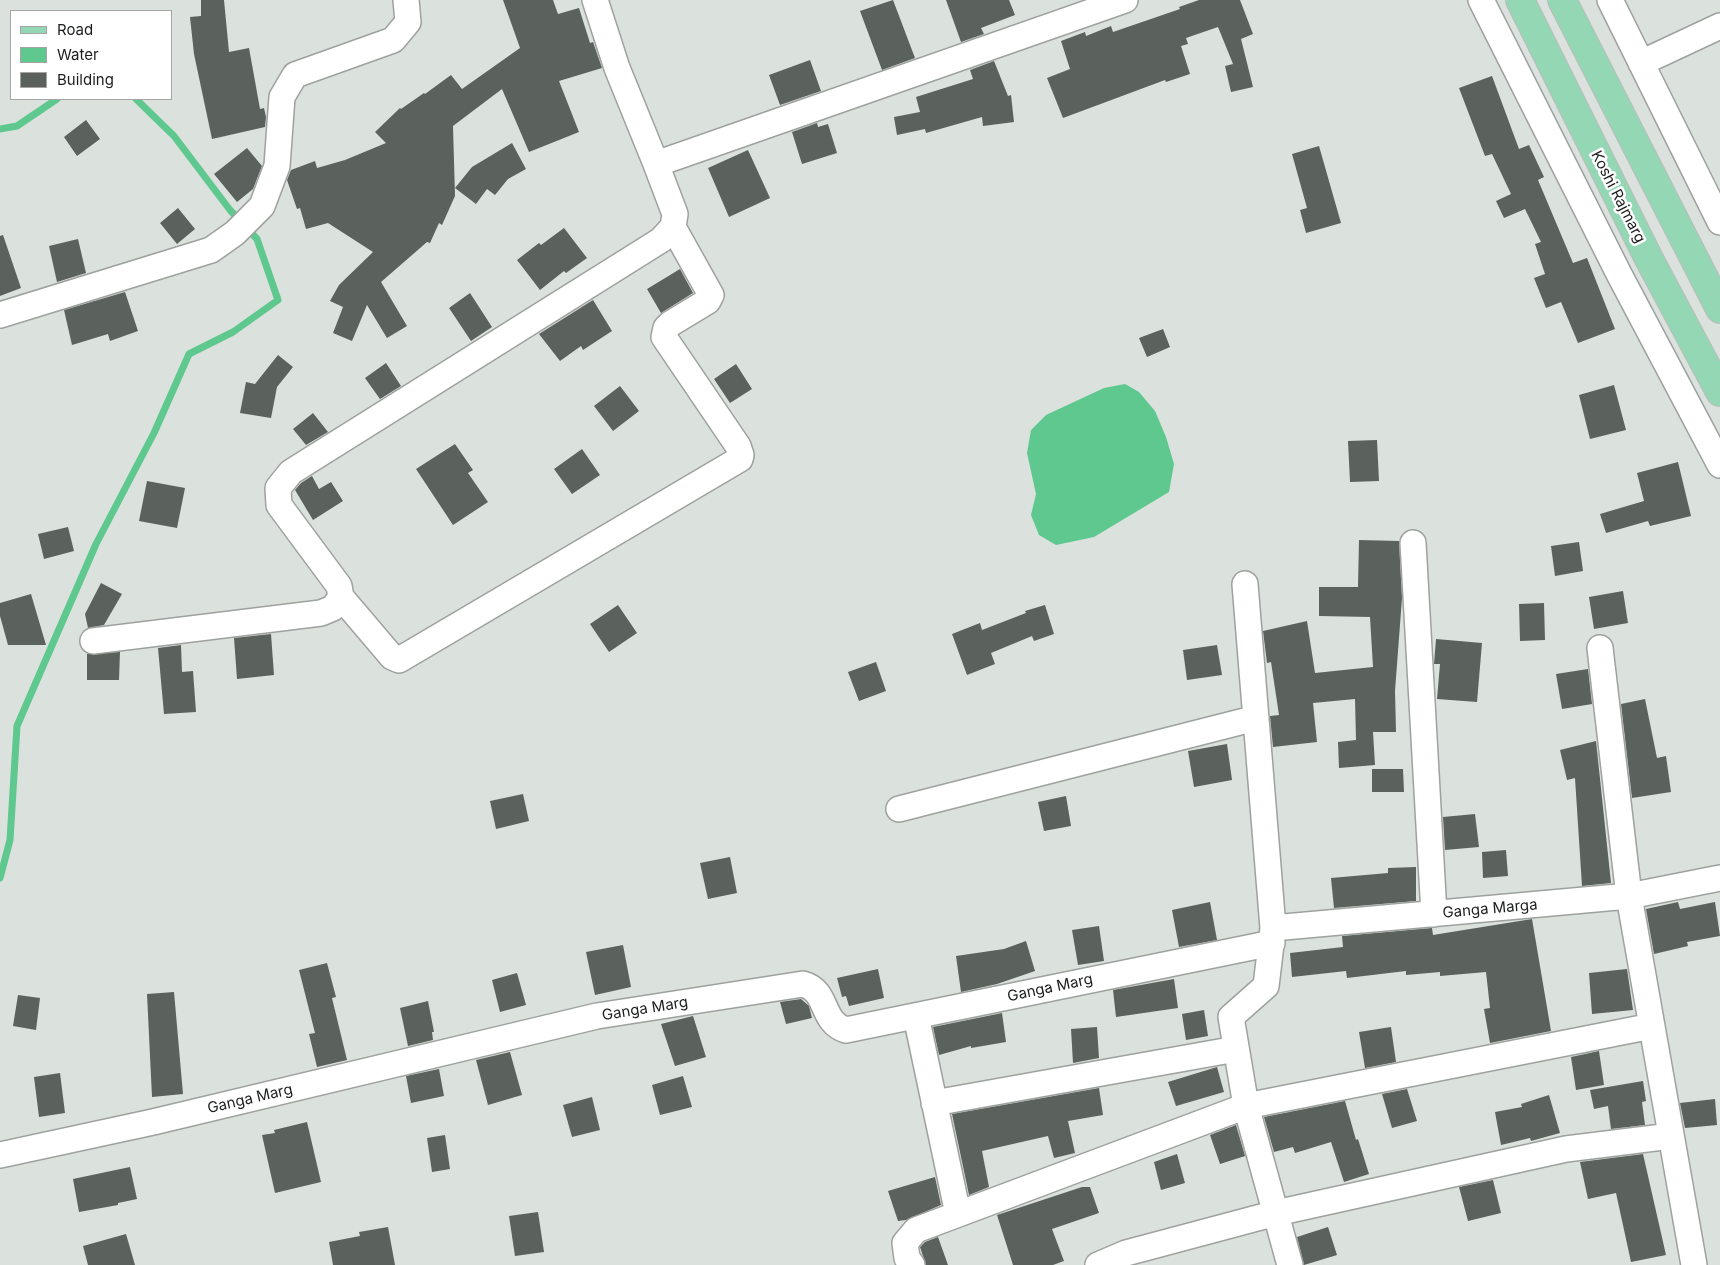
<!DOCTYPE html>
<style>
body{margin:0}
#map{position:relative;width:1720px;height:1265px;overflow:hidden;background:#dbe1dd;font-family:Inter,sans-serif}
canvas{display:block}
.legend{position:absolute;left:10px;top:10px;width:162px;height:90px;box-sizing:border-box;background:#fff;border:1px solid #a4a5a4;margin:0;padding:6px 9px;list-style:none;font-size:15px;color:#1b1e1c}
.legend li{display:flex;align-items:center;gap:10px;height:25px}
.legend b{width:25px;border:1px solid #a4a5a4}
</style>
<div id="map">
<canvas width="1720" height="1265"></canvas>
<ul class="legend">
<li><b style="height:6px;background:#94d7b5"></b>Road</li>
<li><b style="height:14px;background:#5ec88f"></b>Water</li>
<li><b style="height:14px;background:#5b615d"></b>Building</li>
</ul>
</div>
<script>
const context = document.querySelector('canvas').getContext('2d');
context.lineJoin = 'round';
function fillPath(path, color) {
  context.fillStyle = color;
  context.fill(path, 'evenodd');
}
function strokePath(path, color, width, dash) {
  context.strokeStyle = color;
  context.lineWidth = width;
  context.lineCap = dash ? 'butt' : 'round';
  context.setLineDash(dash || []);
  context.stroke(path);
}
function write(font, color, halo, rows, align = 'center') {
  context.font = font + ' Inter,sans-serif';
  context.lineWidth = 5;
  context.setLineDash([]);
  context.textBaseline = 'middle';
  context.strokeStyle = halo;
  context.fillStyle = color;
  for (const [text, x, y, turn = 0] of rows) {
    context.save();
    context.translate(x, y);
    context.rotate((+turn || 0) * Math.PI / 180);
    context.textAlign = isNaN(turn) ? turn : align;
    if (halo) context.strokeText(text, 0, 0);
    context.fillText(text, 0, 0);
    context.restore();
  }
}
const water = new Path2D(`
 M 1125,384 L 1139,392 L 1155,411 L 1166,437 L 1174,464 L 1169,492 L 1094,537 L 1056,545 L 1039,535 L 1031,515 L 1036,494 L 1027,453 L 1031,430 L 1046,415 L 1104,388 Z`);
const stream = new Path2D(`
 M 0,129 L 17,126 L 57,99
 M 0,878 L 10,840 L 17,726 L 96,544 L 154,433 L 189,354 L 233,332 L 278,300 L 257,239 L 230,210 L 174,136 L 136,99`);
const building = new Path2D(`
 M 201,0 L 224,0 L 229,52 L 249,48 L 260,109 L 264,108 L 266,117 L 265,127 L 212,139 L 194,54 L 190,17 L 201,16 Z
 M 503,0 L 553,0 L 558,14 L 579,8 L 590,43 L 593,42 L 602,68 L 559,81 L 579,132 L 529,152 L 502,89 L 453,126 L 455,196 L 442,225 L 439,223 L 430,243 L 427,242 L 381,282 L 407,326 L 387,338 L 367,305 L 352,341 L 333,333 L 343,307 L 330,301 L 339,285 L 373,252 L 328,223 L 306,229 L 300,208 L 297,209 L 287,180 L 291,170 L 315,161 L 317,168 L 345,160 L 386,143 L 375,132 L 400,108 L 401,109 L 424,93 L 425,94 L 451,75 L 462,89 L 520,48 Z
 M 893,0 L 915,58 L 882,70 L 860,11 Z
 M 946,0 L 1009,0 L 1015,15 L 981,28 L 984,34 L 961,42 Z
 M 1199,0 L 1240,0 L 1253,34 L 1241,39 L 1253,87 L 1231,92 L 1225,66 L 1233,64 L 1218,27 L 1186,38 L 1188,44 L 1181,46 L 1190,74 L 1166,82 L 1165,80 L 1063,118 L 1047,78 L 1070,69 L 1061,41 L 1085,32 L 1086,36 L 1111,26 L 1113,32 L 1180,9 L 1179,7 Z
 M 810,60 L 821,91 L 780,105 L 769,75 Z
 M 994,61 L 1008,96 L 1011,95 L 1014,122 L 983,126 L 982,117 L 926,133 L 925,129 L 897,135 L 894,117 L 920,112 L 916,97 L 973,79 L 970,70 Z
 M 1492,76 L 1519,149 L 1529,145 L 1544,177 L 1538,180 L 1573,263 L 1587,258 L 1615,329 L 1578,343 L 1561,302 L 1546,308 L 1534,278 L 1545,274 L 1535,244 L 1541,242 L 1525,209 L 1504,218 L 1496,201 L 1511,194 L 1492,154 L 1485,156 L 1459,88 Z
 M 86,120 L 100,139 L 77,156 L 64,137 Z
 M 817,123 L 818,127 L 828,124 L 837,153 L 802,164 L 792,132 Z
 M 512,143 L 526,169 L 508,179 L 495,195 L 487,189 L 476,204 L 455,188 L 472,167 Z
 M 1319,146 L 1341,223 L 1306,233 L 1300,210 L 1307,208 L 1292,154 Z
 M 247,148 L 262,166 L 253,189 L 237,202 L 214,174 Z
 M 748,150 L 770,198 L 729,217 L 708,168 Z
 M 178,208 L 195,229 L 177,244 L 160,223 Z
 M 564,228 L 587,258 L 566,273 L 564,271 L 540,290 L 517,260 L 539,243 L 541,245 Z
 M 3,235 L 21,288 L 0,296 L 0,236 Z
 M 78,239 L 86,273 L 57,282 L 49,246 Z
 M 680,269 L 693,293 L 661,313 L 647,289 Z
 M 125,292 L 138,331 L 110,341 L 108,334 L 72,345 L 64,310 Z
 M 470,293 L 492,327 L 471,341 L 449,308 Z
 M 593,300 L 612,331 L 583,350 L 581,346 L 560,361 L 539,334 Z
 M 1163,329 L 1170,347 L 1147,357 L 1139,338 Z
 M 278,355 L 293,367 L 277,387 L 271,418 L 240,413 L 246,382 L 255,384 Z
 M 386,363 L 401,386 L 380,399 L 365,378 Z
 M 736,364 L 752,389 L 730,403 L 714,379 Z
 M 1614,385 L 1626,430 L 1590,439 L 1579,395 Z
 M 620,386 L 639,411 L 613,431 L 594,406 Z
 M 313,413 L 328,432 L 306,445 L 293,429 Z
 M 1377,440 L 1379,481 L 1350,482 L 1348,441 Z
 M 455,444 L 473,470 L 468,473 L 488,502 L 453,525 L 416,469 Z
 M 582,449 L 600,475 L 572,494 L 554,469 Z
 M 1678,462 L 1691,516 L 1650,526 L 1648,521 L 1606,533 L 1600,514 L 1644,501 L 1637,473 Z
 M 312,476 L 319,489 L 331,482 L 343,501 L 313,520 L 295,490 L 301,483 Z
 M 147,481 L 185,488 L 177,528 L 139,521 Z
 M 68,527 L 74,551 L 44,559 L 38,534 Z
 M 1359,540 L 1399,541 L 1402,598 L 1395,691 L 1396,732 L 1373,732 L 1375,765 L 1339,768 L 1338,742 L 1356,740 L 1355,699 L 1313,703 L 1317,742 L 1273,747 L 1270,716 L 1279,715 L 1271,662 L 1267,663 L 1263,631 L 1307,621 L 1315,673 L 1373,667 L 1370,617 L 1319,616 L 1319,587 L 1358,587 Z
 M 1579,542 L 1583,571 L 1555,576 L 1551,546 Z
 M 101,583 L 122,594 L 104,625 L 88,628 L 85,614 Z
 M 1623,591 L 1628,623 L 1594,629 L 1589,597 Z
 M 31,594 L 46,645 L 8,645 L 0,616 L 0,603 Z
 M 1544,603 L 1545,640 L 1520,641 L 1519,604 Z
 M 618,605 L 637,633 L 609,652 L 590,624 Z
 M 1045,605 L 1054,634 L 1034,641 L 1032,636 L 991,653 L 995,664 L 967,675 L 952,634 L 980,623 L 982,630 L 1026,613 L 1025,611 Z
 M 271,634 L 274,675 L 237,679 L 234,638 Z
 M 1436,639 L 1482,643 L 1477,702 L 1437,699 L 1440,664 L 1434,664 Z
 M 181,645 L 182,672 L 193,671 L 196,712 L 164,714 L 158,648 Z
 M 1217,645 L 1222,675 L 1187,680 L 1183,650 Z
 M 120,652 L 119,680 L 87,680 L 87,654 Z
 M 876,662 L 886,691 L 859,701 L 848,672 Z
 M 1588,669 L 1592,704 L 1562,709 L 1556,674 Z
 M 1645,699 L 1657,758 L 1666,756 L 1671,792 L 1632,798 L 1621,704 Z
 M 1596,741 L 1611,883 L 1582,886 L 1575,778 L 1567,780 L 1560,750 Z
 M 1227,744 L 1232,780 L 1194,787 L 1188,751 Z
 M 1372,769 L 1403,769 L 1404,792 L 1372,792 Z
 M 523,794 L 529,821 L 496,829 L 490,801 Z
 M 1066,796 L 1071,826 L 1044,831 L 1038,802 Z
 M 1475,814 L 1479,847 L 1445,850 L 1443,817 Z
 M 1506,850 L 1508,876 L 1483,878 L 1482,852 Z
 M 730,857 L 737,893 L 708,899 L 700,863 Z
 M 1416,867 L 1416,901 L 1334,908 L 1331,878 L 1388,873 L 1388,868 Z
 M 1210,902 L 1217,940 L 1179,947 L 1172,910 Z
 M 1678,902 L 1680,909 L 1715,902 L 1720,936 L 1687,942 L 1688,946 L 1654,954 L 1646,909 Z
 M 1532,919 L 1551,1031 L 1490,1043 L 1484,1009 L 1490,1008 L 1486,972 L 1440,976 L 1440,972 L 1406,975 L 1406,971 L 1347,978 L 1346,971 L 1292,977 L 1290,953 L 1343,947 L 1342,936 L 1432,928 L 1433,935 Z
 M 1099,926 L 1104,961 L 1078,965 L 1072,930 Z
 M 1026,941 L 1035,971 L 997,984 L 961,992 L 956,956 L 1004,949 Z
 M 623,945 L 631,987 L 595,995 L 586,952 Z
 M 327,963 L 336,997 L 332,998 L 347,1060 L 317,1067 L 309,1034 L 315,1033 L 299,970 Z
 M 878,969 L 884,998 L 849,1006 L 846,996 L 842,997 L 837,978 Z
 M 1627,969 L 1633,1010 L 1592,1014 L 1589,973 Z
 M 517,973 L 526,1005 L 500,1012 L 492,980 Z
 M 1174,979 L 1178,1008 L 1116,1017 L 1113,990 Z
 M 174,992 L 183,1094 L 152,1097 L 147,994 Z
 M 18,995 L 40,998 L 36,1030 L 13,1026 Z
 M 801,999 L 809,1006 L 812,1018 L 786,1024 L 780,1002 Z
 M 428,1001 L 434,1032 L 432,1032 L 433,1040 L 408,1046 L 400,1008 Z
 M 1204,1010 L 1208,1036 L 1186,1040 L 1182,1014 Z
 M 1002,1013 L 1006,1042 L 971,1048 L 971,1046 L 939,1055 L 933,1027 Z
 M 693,1016 L 706,1057 L 675,1066 L 661,1024 Z
 M 1097,1027 L 1099,1058 L 1073,1063 L 1071,1029 Z
 M 1391,1027 L 1396,1062 L 1365,1068 L 1359,1032 Z
 M 1599,1051 L 1604,1085 L 1576,1090 L 1571,1057 Z
 M 510,1052 L 522,1095 L 488,1105 L 476,1060 Z
 M 1217,1067 L 1224,1092 L 1176,1106 L 1168,1082 Z
 M 439,1069 L 444,1096 L 411,1103 L 406,1076 Z
 M 60,1073 L 65,1113 L 39,1117 L 34,1077 Z
 M 683,1076 L 692,1107 L 660,1115 L 652,1085 Z
 M 1643,1081 L 1646,1101 L 1642,1102 L 1645,1125 L 1611,1129 L 1608,1106 L 1594,1109 L 1590,1090 Z
 M 1099,1088 L 1103,1115 L 1068,1121 L 1075,1153 L 1054,1158 L 1048,1136 L 982,1151 L 989,1187 L 969,1195 L 952,1114 Z
 M 1407,1089 L 1417,1121 L 1392,1128 L 1382,1094 Z
 M 1549,1095 L 1560,1133 L 1531,1141 L 1530,1138 L 1501,1145 L 1495,1112 L 1522,1107 L 1521,1104 Z
 M 592,1097 L 600,1130 L 572,1137 L 563,1105 Z
 M 1715,1099 L 1717,1125 L 1685,1128 L 1680,1103 Z
 M 1345,1101 L 1356,1140 L 1358,1139 L 1369,1174 L 1344,1182 L 1331,1142 L 1295,1153 L 1293,1147 L 1274,1152 L 1264,1117 Z
 M 307,1122 L 321,1182 L 275,1193 L 262,1135 L 275,1133 L 274,1130 Z
 M 1236,1125 L 1245,1156 L 1220,1164 L 1210,1135 Z
 M 445,1135 L 450,1169 L 432,1172 L 427,1138 Z
 M 1177,1154 L 1185,1183 L 1161,1190 L 1154,1162 Z
 M 1643,1154 L 1666,1255 L 1631,1262 L 1616,1193 L 1588,1199 L 1580,1162 Z
 M 130,1167 L 137,1199 L 118,1203 L 118,1205 L 79,1212 L 73,1179 Z
 M 935,1177 L 941,1205 L 906,1220 L 898,1221 L 888,1191 Z
 M 1493,1180 L 1501,1213 L 1468,1221 L 1459,1187 Z
 M 1082,1187 L 1090,1187 L 1099,1213 L 1052,1229 L 1064,1261 L 1053,1265 L 1013,1265 L 997,1215 Z
 M 538,1212 L 544,1252 L 515,1256 L 509,1216 Z
 M 388,1227 L 395,1265 L 333,1265 L 329,1242 L 360,1236 L 359,1232 Z
 M 1328,1227 L 1337,1255 L 1304,1265 L 1297,1237 Z
 M 126,1234 L 135,1265 L 88,1265 L 83,1246 Z
 M 938,1237 L 948,1265 L 926,1265 L 920,1247 L 925,1242 Z`);
const minor = new Path2D(`
 M 595,0 L 617,68 L 656,164 L 1125,0
 M 1481,0 L 1619,274 L 1720,465
 M 1610,0 L 1720,222
 M 1641,63 L 1720,26
 M 0,315 L 211,250 L 235,233 L 262,206 L 277,166 L 282,97 L 295,75 L 393,40 L 408,22 L 406,0
 M 1413,543 L 1434,914
 M 1245,584 L 1273,928 L 1266,986 L 1231,1017 L 1246,1106 L 1290,1265
 M 341,597 L 392,657 L 399,660 L 740,459 L 741,455 L 738,446 L 664,337 L 666,328 L 670,324 L 708,301 L 711,295 L 673,227
 M 93,641 L 321,613 L 333,608 L 341,597 L 339,586 L 279,505 L 278,488 L 291,472 L 661,240 L 673,227 L 675,214 L 656,164
 M 1600,648 L 1629,896 L 1694,1265
 M 899,809 L 1256,718
 M 1273,928 L 1629,896 L 1720,878
 M 916,1016 L 958,1214
 M 934,1103 L 1236,1049
 M 0,1155 L 153,1122 L 597,1016 L 803,984 C 829,991 820,1022 846,1030 L 1272,943
 M 912,1265 L 907,1258 L 905,1243 L 916,1230 L 1246,1106 L 1652,1026
 M 1098,1265 L 1126,1253 L 1276,1213 L 1566,1149 L 1671,1136`);
const primary = new Path2D(`
 M 1520,0 L 1649,259 L 1720,392
 M 1562,0 L 1720,309`);
const streetNames = [
 ["Koshi Rajmarg",1618,197,63],
 ["Ganga Marga",1490,909,-5],
 ["Ganga Marg",1050,988,-12],
 ["Ganga Marg",645,1009,-9],
 ["Ganga Marg",250,1099,-13]
];
fillPath(water, '#5ec88f');
strokePath(stream, '#5ec88f', 7);
fillPath(building, '#5b615d');
strokePath(minor, '#9da29f', 28);
strokePath(primary, '#bbbcbb', 30);
strokePath(minor, '#fff', 25);
strokePath(primary, '#94d7b5', 28);
write('15px', '#1b1e1c', '#fff', streetNames);
</script>
